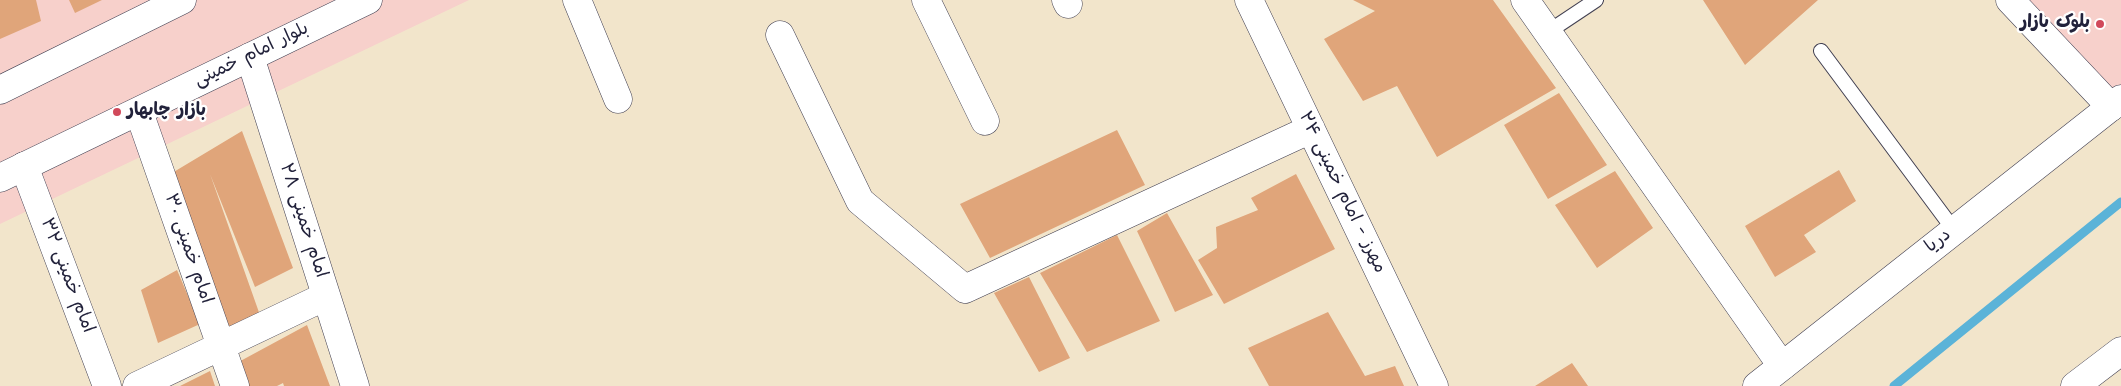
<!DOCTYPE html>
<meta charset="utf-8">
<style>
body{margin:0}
canvas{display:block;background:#f2e5cb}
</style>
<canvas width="2121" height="386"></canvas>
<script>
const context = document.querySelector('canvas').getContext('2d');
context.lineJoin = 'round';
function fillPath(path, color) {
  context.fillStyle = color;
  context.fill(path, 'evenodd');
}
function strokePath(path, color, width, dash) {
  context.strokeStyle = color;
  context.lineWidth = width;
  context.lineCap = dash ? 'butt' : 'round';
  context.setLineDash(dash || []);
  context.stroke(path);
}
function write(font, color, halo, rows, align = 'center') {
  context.font = font + ' Kalam,"Playpen Sans Arabic",sans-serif';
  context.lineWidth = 4.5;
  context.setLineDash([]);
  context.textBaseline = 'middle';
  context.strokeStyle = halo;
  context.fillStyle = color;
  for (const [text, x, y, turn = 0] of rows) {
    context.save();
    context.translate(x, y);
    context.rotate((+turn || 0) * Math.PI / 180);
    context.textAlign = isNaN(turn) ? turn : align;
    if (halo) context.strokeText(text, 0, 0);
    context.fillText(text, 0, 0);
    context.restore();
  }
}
const built = new Path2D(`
 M 0,0 L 469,0 L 0,224 Z
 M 2011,0 L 2121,0 L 2121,98 Z`);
const stream = new Path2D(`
 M 1894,386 L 2121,202`);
const building = new Path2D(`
 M 0,0 L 36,0 L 41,21 L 0,39 Z
 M 69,0 L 102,0 L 75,13 Z
 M 1353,0 L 1493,0 L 1556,88 L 1437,157 L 1397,86 L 1363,101 L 1324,39 L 1375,11 Z
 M 1703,0 L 1818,0 L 1745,65 Z
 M 1559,93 L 1607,165 L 1548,199 L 1504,125 Z
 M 1117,130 L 1145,185 L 990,258 L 960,204 Z
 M 242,131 L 293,268 L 255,287 L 210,174 L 261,318 L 221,341 L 167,176 Z
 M 1839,170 L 1856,201 L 1804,235 L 1816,252 L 1775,277 L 1745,226 Z
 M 1615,171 L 1653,228 L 1597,268 L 1555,205 Z
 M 1296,174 L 1335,249 L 1224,304 L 1198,260 L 1217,248 L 1216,227 L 1258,210 L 1251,198 Z
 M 1167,213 L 1213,295 L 1175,312 L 1137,231 Z
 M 1117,235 L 1160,321 L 1087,352 L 1040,273 Z
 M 177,270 L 200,324 L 158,343 L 141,290 Z
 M 1029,277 L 1070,358 L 1039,372 L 994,293 Z
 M 1328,312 L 1365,376 L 1395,366 L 1404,386 L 1269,386 L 1248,348 Z
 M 307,325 L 330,386 L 284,386 L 283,383 L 277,386 L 242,386 L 233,365 Z
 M 1572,363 L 1588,386 L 1535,386 Z
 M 210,371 L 215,386 L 180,386 Z`);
const service = new Path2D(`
 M 1548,32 L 1596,0
 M 1821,51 L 1954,230`);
const minor = new Path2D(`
 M 577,0 L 618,99
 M 926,0 L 985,121
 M 1066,0 L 1068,4
 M 1249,0 L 1434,386
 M 1525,0 L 1782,366
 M 2010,0 L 2111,107
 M 780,35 L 860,201 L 965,289 L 1311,129
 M 250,57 L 355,386
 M 139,112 L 235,386
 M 24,166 L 107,386
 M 137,386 L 326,296`);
const tertiary = new Path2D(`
 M 1757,386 L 2121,99
 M 2075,386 L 2121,351`);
const primary = new Path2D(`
 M 0,90 L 182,0
 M 0,178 L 368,0`);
const markers = [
 [2100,24,5,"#d1495b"],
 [117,112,5,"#d1495b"]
];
const poiNames = [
 ["بلوک بازار",2090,24],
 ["بازار چابهار",127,112,"left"]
];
const streetNames = [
 ["بلوار امام خمینی",252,56,-26],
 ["مهرز - امام خمینی ۲۴",1341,193,64],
 ["امام خمینی ۲۸",302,221,72],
 ["دریا",1939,242,-38],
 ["امام خمینی ۳۰",187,249,71],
 ["امام خمینی ۳۲",66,276,69]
];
fillPath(built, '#f7d0cb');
strokePath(stream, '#5bb3d8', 9);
fillPath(building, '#e0a57a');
strokePath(service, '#413f51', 16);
strokePath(minor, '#413f51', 29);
strokePath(tertiary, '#413f51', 29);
strokePath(primary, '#413f51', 29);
strokePath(service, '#fff', 14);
strokePath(minor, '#fff', 28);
strokePath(tertiary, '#fff', 28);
strokePath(primary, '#fff', 28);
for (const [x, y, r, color] of markers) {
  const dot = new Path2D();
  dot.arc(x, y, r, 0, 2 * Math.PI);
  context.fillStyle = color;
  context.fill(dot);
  strokePath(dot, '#fff', 2);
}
write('bold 18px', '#22223b', '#fff', poiNames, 'right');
write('18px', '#22223b', '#fff', streetNames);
</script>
